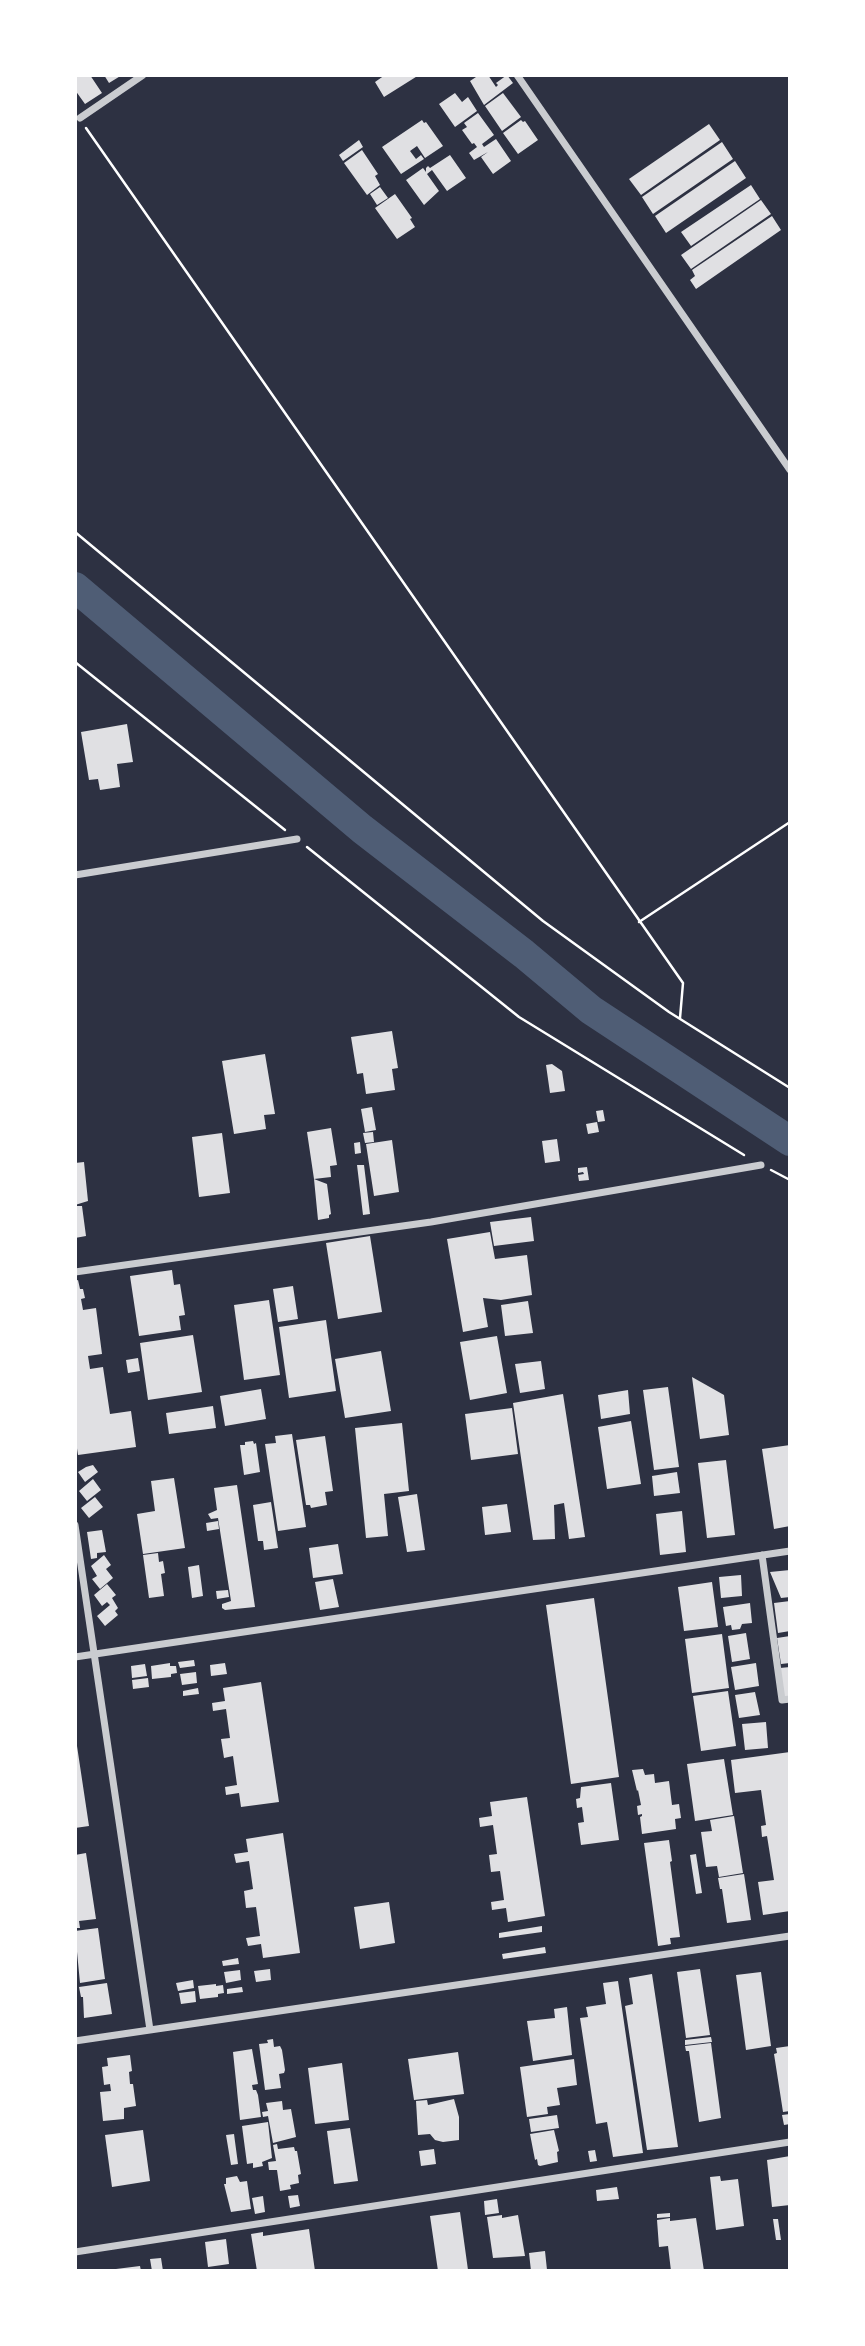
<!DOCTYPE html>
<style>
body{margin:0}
#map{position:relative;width:865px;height:2346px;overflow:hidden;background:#2d3142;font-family:"Alegreya Sans",sans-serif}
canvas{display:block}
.frame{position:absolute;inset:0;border:77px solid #fff;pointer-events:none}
</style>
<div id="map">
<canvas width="865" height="2346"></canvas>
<div class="frame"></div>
</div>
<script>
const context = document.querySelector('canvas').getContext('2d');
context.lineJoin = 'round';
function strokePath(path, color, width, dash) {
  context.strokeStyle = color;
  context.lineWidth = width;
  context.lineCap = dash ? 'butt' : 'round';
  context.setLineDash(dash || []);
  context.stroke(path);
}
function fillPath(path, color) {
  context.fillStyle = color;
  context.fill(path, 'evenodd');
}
const river = new Path2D(`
 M 75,587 L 362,829 L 524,954 L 591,1010 L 790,1141`);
const building = new Path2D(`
 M 75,75 L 90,75 L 102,93 L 85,104 L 75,90 L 75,82 L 77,81 Z
 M 104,75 L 122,75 L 109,83 Z
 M 385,75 L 419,75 L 384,97 L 375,82 Z
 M 479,75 L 488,75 L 496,87 L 498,85 L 496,83 L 507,75 L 513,83 L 484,105 L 470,81 Z
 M 455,93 L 462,102 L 468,97 L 477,111 L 455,127 L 439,104 Z
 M 503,93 L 521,117 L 502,131 L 485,106 Z
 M 478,113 L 494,135 L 482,144 L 484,147 L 496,139 L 511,161 L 493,174 L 481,157 L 488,152 L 474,160 L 469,153 L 477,147 L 474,143 L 472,144 L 462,130 L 467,127 L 464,123 Z
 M 422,120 L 424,123 L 426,122 L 443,146 L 425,158 L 417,146 L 410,151 L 416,159 L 421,155 L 424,159 L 401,174 L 382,147 Z
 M 521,120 L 523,122 L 525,121 L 538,140 L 518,154 L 503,133 Z
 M 709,124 L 720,140 L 641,195 L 629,179 Z
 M 359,140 L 363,147 L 343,161 L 339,155 Z
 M 722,142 L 733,159 L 653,214 L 642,197 Z
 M 362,150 L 378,174 L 375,176 L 380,185 L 367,195 L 344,163 Z
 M 450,155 L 466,178 L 447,191 L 432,170 L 427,174 L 439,191 L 424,205 L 406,180 L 423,168 L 426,172 L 426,168 L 428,166 L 430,168 Z
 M 735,161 L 746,178 L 666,233 L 655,216 Z
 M 751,185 L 760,199 L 691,246 L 681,232 Z
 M 380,187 L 388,198 L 377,205 L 370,194 Z
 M 395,194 L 412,218 L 410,219 L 415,227 L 397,239 L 375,208 Z
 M 761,200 L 771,214 L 691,269 L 681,255 Z
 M 772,216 L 781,230 L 696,289 L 690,280 L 695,276 L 692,270 Z
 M 127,724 L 133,762 L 117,764 L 120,787 L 100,790 L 98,779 L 89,780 L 81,732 Z
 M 392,1031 L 398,1068 L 392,1069 L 395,1090 L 366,1094 L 363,1073 L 357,1074 L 351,1037 Z
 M 265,1054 L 275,1114 L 264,1115 L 266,1129 L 234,1134 L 222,1061 Z
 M 552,1064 L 562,1071 L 565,1091 L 550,1093 L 546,1065 Z
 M 372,1107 L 376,1130 L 365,1132 L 361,1109 Z
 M 603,1110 L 605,1121 L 598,1122 L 596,1111 Z
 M 597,1122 L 599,1132 L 588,1134 L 586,1124 Z
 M 331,1128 L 337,1165 L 330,1166 L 331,1177 L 314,1179 L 307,1132 Z
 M 373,1132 L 374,1142 L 365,1143 L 363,1133 Z
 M 222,1133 L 230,1193 L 199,1197 L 192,1137 Z
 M 557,1139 L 560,1161 L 545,1163 L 542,1141 Z
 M 392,1140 L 399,1192 L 374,1196 L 366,1144 Z
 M 360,1142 L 361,1153 L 355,1154 L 354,1143 Z
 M 84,1162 L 88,1201 L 75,1205 L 75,1163 Z
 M 357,1165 L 364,1165 L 370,1214 L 363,1215 Z
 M 587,1167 L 589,1180 L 579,1181 L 578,1175 L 584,1174 L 583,1172 L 578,1173 L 578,1168 Z
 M 314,1179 L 327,1184 L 331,1214 L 329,1215 L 329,1218 L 318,1220 Z
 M 75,1206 L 82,1206 L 86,1236 L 75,1238 Z
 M 531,1217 L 534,1241 L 494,1246 L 490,1222 Z
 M 490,1232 L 495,1259 L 527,1255 L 532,1295 L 501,1300 L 483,1298 L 488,1327 L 463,1332 L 447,1239 Z
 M 370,1236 L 382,1312 L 338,1319 L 326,1243 Z
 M 172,1270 L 174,1285 L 180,1284 L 185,1315 L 179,1316 L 181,1330 L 139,1336 L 130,1276 Z
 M 78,1280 L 80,1289 L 83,1289 L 85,1298 L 81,1299 L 83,1310 L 96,1308 L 102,1354 L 88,1356 L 90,1369 L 103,1367 L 110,1414 L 131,1411 L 136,1447 L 78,1455 L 75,1435 L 75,1281 Z
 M 293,1286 L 298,1319 L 278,1322 L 273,1289 Z
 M 269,1300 L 280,1375 L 244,1380 L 234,1305 Z
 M 528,1301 L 533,1333 L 505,1336 L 501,1305 Z
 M 326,1320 L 336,1391 L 289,1398 L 279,1327 Z
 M 193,1335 L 202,1392 L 148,1400 L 140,1343 Z
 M 497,1336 L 507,1393 L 470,1400 L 460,1342 Z
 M 381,1351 L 391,1411 L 345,1418 L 335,1359 Z
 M 138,1358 L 140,1371 L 128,1373 L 126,1360 Z
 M 541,1361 L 545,1389 L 520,1393 L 515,1364 Z
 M 692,1377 L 724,1395 L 729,1435 L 700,1439 Z
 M 668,1387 L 679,1467 L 654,1470 L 643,1390 Z
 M 261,1389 L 266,1419 L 225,1426 L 220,1396 Z
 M 628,1390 L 630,1414 L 601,1419 L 598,1395 Z
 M 563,1394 L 585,1537 L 569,1539 L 564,1503 L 554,1505 L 555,1539 L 533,1540 L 513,1403 Z
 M 213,1406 L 216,1428 L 169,1434 L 166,1413 Z
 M 512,1408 L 518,1454 L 471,1460 L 465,1414 Z
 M 631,1421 L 641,1484 L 607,1489 L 598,1427 Z
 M 402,1423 L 409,1491 L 384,1494 L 388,1536 L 366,1538 L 355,1428 Z
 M 292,1434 L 306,1527 L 278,1531 L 265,1444 L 276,1443 L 275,1436 Z
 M 325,1436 L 333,1491 L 325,1492 L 327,1505 L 311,1508 L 310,1505 L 306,1505 L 296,1440 Z
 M 253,1441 L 254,1444 L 256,1443 L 260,1472 L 244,1475 L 240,1445 L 245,1445 L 245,1442 Z
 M 790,1445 L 790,1526 L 774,1529 L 762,1449 Z
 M 726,1460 L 735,1535 L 707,1538 L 698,1463 Z
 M 93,1465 L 98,1472 L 85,1482 L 78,1472 L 86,1467 Z
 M 677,1472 L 680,1493 L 654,1496 L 652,1476 Z
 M 174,1478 L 185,1548 L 143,1554 L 137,1514 L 155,1511 L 151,1481 Z
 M 93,1479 L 101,1490 L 87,1501 L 79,1491 Z
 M 237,1485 L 255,1607 L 225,1610 L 222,1608 L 222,1604 L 231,1601 L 218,1518 L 211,1519 L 208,1514 L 217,1510 L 214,1488 Z
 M 417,1494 L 425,1550 L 407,1552 L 398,1497 Z
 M 95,1497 L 103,1507 L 89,1518 L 81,1508 Z
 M 271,1502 L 278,1548 L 264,1550 L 263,1541 L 258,1541 L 253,1505 Z
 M 507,1504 L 511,1532 L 485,1535 L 482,1507 Z
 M 682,1511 L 686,1552 L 660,1555 L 656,1514 Z
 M 218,1521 L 219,1529 L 207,1531 L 206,1523 Z
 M 102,1530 L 106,1552 L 97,1553 L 97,1558 L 91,1559 L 87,1532 Z
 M 338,1544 L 343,1574 L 313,1578 L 309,1548 Z
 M 158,1553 L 159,1562 L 163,1561 L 165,1573 L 161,1574 L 164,1596 L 149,1598 L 143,1555 Z
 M 104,1555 L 111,1565 L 106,1569 L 113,1578 L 100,1589 L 92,1579 L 97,1576 L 91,1566 Z
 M 199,1565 L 203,1596 L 192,1598 L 188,1567 Z
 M 790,1570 L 790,1597 L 781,1598 L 770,1572 Z
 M 741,1575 L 742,1596 L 721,1598 L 719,1577 Z
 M 333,1579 L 339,1607 L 320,1610 L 315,1582 Z
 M 712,1582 L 718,1627 L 684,1631 L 678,1587 Z
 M 107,1584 L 116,1595 L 112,1598 L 118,1608 L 115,1611 L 118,1615 L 105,1626 L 97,1616 L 110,1605 L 107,1602 L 102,1606 L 94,1595 Z
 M 228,1590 L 229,1597 L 217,1599 L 216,1591 Z
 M 594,1598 L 619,1777 L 571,1784 L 546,1605 Z
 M 790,1601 L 790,1631 L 778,1633 L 774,1603 Z
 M 750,1603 L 752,1623 L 742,1624 L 740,1629 L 732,1630 L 731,1625 L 726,1626 L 723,1607 Z
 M 746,1633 L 750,1659 L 732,1662 L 728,1636 Z
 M 722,1634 L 729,1688 L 692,1693 L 685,1639 Z
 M 790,1636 L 790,1663 L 781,1664 L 777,1638 Z
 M 194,1660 L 195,1666 L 180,1668 L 178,1662 Z
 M 170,1663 L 170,1666 L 176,1666 L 177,1673 L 171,1674 L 171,1677 L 152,1679 L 151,1666 Z
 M 225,1663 L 227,1674 L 211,1676 L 210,1665 Z
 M 756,1663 L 759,1686 L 735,1690 L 731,1667 Z
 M 145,1664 L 147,1676 L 132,1678 L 131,1666 Z
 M 790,1667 L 790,1696 L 783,1697 L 780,1668 Z
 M 196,1672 L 197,1683 L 182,1685 L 180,1674 Z
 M 148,1678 L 149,1687 L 133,1689 L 132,1680 Z
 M 261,1682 L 279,1802 L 241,1807 L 239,1793 L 226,1795 L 225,1787 L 237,1785 L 233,1756 L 224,1758 L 221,1739 L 230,1738 L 226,1709 L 213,1711 L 212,1703 L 225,1701 L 223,1688 Z
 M 198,1688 L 199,1694 L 183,1696 L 183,1691 Z
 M 728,1691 L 736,1746 L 701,1751 L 693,1696 Z
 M 755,1692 L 760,1715 L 739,1718 L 735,1695 Z
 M 766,1722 L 768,1748 L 745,1750 L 742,1724 Z
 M 77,1746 L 89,1826 L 75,1828 L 75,1747 Z
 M 790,1752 L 790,1911 L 763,1915 L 758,1882 L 774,1880 L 767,1836 L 762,1837 L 761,1826 L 766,1825 L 761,1790 L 735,1793 L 731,1760 Z
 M 724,1759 L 733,1815 L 695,1821 L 687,1764 Z
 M 643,1769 L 645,1775 L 654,1774 L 655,1783 L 669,1781 L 672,1805 L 679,1804 L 681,1818 L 675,1819 L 676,1829 L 642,1834 L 640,1817 L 642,1816 L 642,1814 L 638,1815 L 637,1806 L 641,1805 L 638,1790 L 637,1791 L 632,1770 Z
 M 611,1783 L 619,1840 L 581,1845 L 578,1823 L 584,1822 L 582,1807 L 577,1808 L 576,1799 L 580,1798 L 581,1787 Z
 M 527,1797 L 545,1916 L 508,1922 L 506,1908 L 492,1910 L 491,1902 L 504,1900 L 500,1871 L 491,1872 L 489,1855 L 497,1854 L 493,1825 L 480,1827 L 479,1818 L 492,1816 L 490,1802 Z
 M 734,1816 L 743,1873 L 719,1877 L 717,1866 L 706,1867 L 701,1832 L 712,1831 L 710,1820 Z
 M 283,1833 L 300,1953 L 263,1958 L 261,1944 L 248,1946 L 246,1938 L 260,1936 L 256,1907 L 246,1908 L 244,1891 L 253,1889 L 249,1861 L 236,1863 L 234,1854 L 248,1852 L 246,1839 Z
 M 669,1840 L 672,1861 L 670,1862 L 680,1937 L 670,1938 L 671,1944 L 658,1946 L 644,1843 Z
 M 86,1853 L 96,1919 L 79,1921 L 80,1928 L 75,1928 L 75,1855 Z
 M 696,1854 L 702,1893 L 696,1894 L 690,1855 Z
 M 744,1874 L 751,1920 L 727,1923 L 722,1889 L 720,1889 L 718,1878 Z
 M 389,1902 L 395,1943 L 360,1949 L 354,1907 Z
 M 542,1926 L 542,1932 L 499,1938 L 499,1933 Z
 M 98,1928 L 105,1979 L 80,1983 L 75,1931 Z
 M 545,1947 L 546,1953 L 503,1959 L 502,1954 Z
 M 238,1958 L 239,1964 L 223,1966 L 222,1961 Z
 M 270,1969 L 271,1980 L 256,1982 L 254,1971 Z
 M 700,1969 L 710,2035 L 686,2038 L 677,1972 Z
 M 240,1970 L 241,1980 L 226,1983 L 224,1972 Z
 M 761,1972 L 771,2046 L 746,2050 L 736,1975 Z
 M 652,1974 L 678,2147 L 647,2150 L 625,2006 L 633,2004 L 629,1978 Z
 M 193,1980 L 194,1988 L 178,1991 L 176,1983 Z
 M 618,1981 L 643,2153 L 613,2157 L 607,2122 L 596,2124 L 580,2018 L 588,2017 L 586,2007 L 606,2004 L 603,1983 Z
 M 107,1983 L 112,2014 L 84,2018 L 83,1997 L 81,1997 L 79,1987 Z
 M 216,1984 L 216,1986 L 223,1985 L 224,1993 L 218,1994 L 218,1997 L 200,1999 L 198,1986 Z
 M 242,1987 L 243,1992 L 227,1994 L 227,1989 Z
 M 195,1991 L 196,2002 L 181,2004 L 179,1993 Z
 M 567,2007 L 572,2055 L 533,2061 L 527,2021 L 555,2018 L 554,2009 Z
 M 711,2037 L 712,2042 L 685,2045 L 685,2040 Z
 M 273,2039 L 274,2047 L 280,2046 L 282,2050 L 285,2070 L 284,2073 L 279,2074 L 281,2088 L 265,2090 L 259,2044 L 268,2043 L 267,2040 Z
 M 711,2043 L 721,2118 L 699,2122 L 689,2051 L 686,2051 L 685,2046 Z
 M 790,2046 L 790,2111 L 783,2112 L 774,2054 L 777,2053 L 776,2048 Z
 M 252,2049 L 258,2084 L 252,2085 L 253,2090 L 256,2090 L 258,2095 L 261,2117 L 240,2120 L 233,2052 Z
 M 458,2052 L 464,2094 L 414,2100 L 408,2059 Z
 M 130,2055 L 132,2071 L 129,2072 L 130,2084 L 133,2084 L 136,2106 L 124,2108 L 124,2119 L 103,2121 L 100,2092 L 111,2091 L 110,2084 L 104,2085 L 102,2067 L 108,2066 L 107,2058 Z
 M 574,2059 L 577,2085 L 557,2088 L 560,2105 L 547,2107 L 548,2114 L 527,2117 L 520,2067 Z
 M 342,2063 L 349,2120 L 315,2124 L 308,2068 Z
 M 454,2099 L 459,2117 L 459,2140 L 443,2142 L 435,2140 L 430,2134 L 418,2135 L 416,2101 L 427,2100 L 428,2105 Z
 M 282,2101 L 283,2110 L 291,2109 L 296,2137 L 273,2143 L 268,2116 L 263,2117 L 262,2112 L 268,2111 L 266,2103 Z
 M 790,2114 L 790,2124 L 784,2125 L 782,2115 Z
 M 557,2115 L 559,2128 L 531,2132 L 529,2119 Z
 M 268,2122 L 272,2158 L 262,2162 L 263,2166 L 253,2168 L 253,2163 L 247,2164 L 242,2126 Z
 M 350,2128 L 358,2181 L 334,2184 L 327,2131 Z
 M 143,2130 L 150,2181 L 112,2187 L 105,2135 Z
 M 554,2130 L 559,2151 L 557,2152 L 558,2162 L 540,2166 L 538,2165 L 537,2159 L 535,2160 L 530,2134 Z
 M 234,2134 L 238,2164 L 231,2165 L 226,2135 Z
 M 277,2144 L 278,2149 L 294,2147 L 295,2151 L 297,2151 L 301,2174 L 298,2175 L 299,2183 L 290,2185 L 291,2189 L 280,2191 L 277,2170 L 269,2170 L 268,2162 L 276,2161 L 273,2145 Z
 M 434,2149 L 436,2164 L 421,2166 L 419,2151 Z
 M 595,2150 L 597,2161 L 590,2162 L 588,2151 Z
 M 790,2156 L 790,2205 L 772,2207 L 767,2160 Z
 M 237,2176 L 240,2182 L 247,2181 L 251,2209 L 231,2212 L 224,2184 L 226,2184 L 226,2178 Z
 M 720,2176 L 721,2181 L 738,2179 L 744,2226 L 716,2230 L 710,2177 Z
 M 617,2187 L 619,2199 L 597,2201 L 596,2190 Z
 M 298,2195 L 300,2206 L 290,2208 L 288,2196 Z
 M 263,2196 L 265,2212 L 255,2214 L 252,2198 Z
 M 497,2199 L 499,2213 L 485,2215 L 484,2201 Z
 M 460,2212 L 468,2270 L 438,2271 L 430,2216 Z
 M 670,2213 L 670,2217 L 657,2218 L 657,2214 Z
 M 502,2215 L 502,2218 L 518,2215 L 525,2256 L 493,2258 L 487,2217 Z
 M 670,2218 L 670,2221 L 696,2218 L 704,2271 L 671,2271 L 668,2246 L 659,2247 L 657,2220 Z
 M 773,2219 L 778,2219 L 781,2240 L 776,2240 Z
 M 309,2229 L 315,2271 L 257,2271 L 251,2234 L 263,2232 L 263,2236 Z
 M 226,2239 L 229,2264 L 208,2267 L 205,2242 Z
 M 545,2251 L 547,2270 L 531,2271 L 529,2253 Z
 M 161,2258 L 163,2271 L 152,2271 L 150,2259 Z
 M 140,2266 L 141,2271 L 117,2271 L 116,2269 Z`);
const path = new Path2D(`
 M 86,128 L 683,983 L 680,1018
 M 75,532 L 543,921 L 669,1012 L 790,1088
 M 75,662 L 285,830
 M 307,847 L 519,1017 L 744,1155
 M 639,922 L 790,822
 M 771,1170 L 790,1180`);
const minor = new Path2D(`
 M 517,75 L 790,470
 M 80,118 L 143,75
 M 75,875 L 297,839
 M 75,1272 L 431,1222 L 761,1165
 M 75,1525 L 150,2030
 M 762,1555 L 782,1700 L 790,1699
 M 75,1657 L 790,1551
 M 75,2041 L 790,1936
 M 75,2252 L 790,2142`);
strokePath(river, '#4f5d75', 30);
fillPath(building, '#e0e0e3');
strokePath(path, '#fff', 2.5);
strokePath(minor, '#caccd0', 7);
</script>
